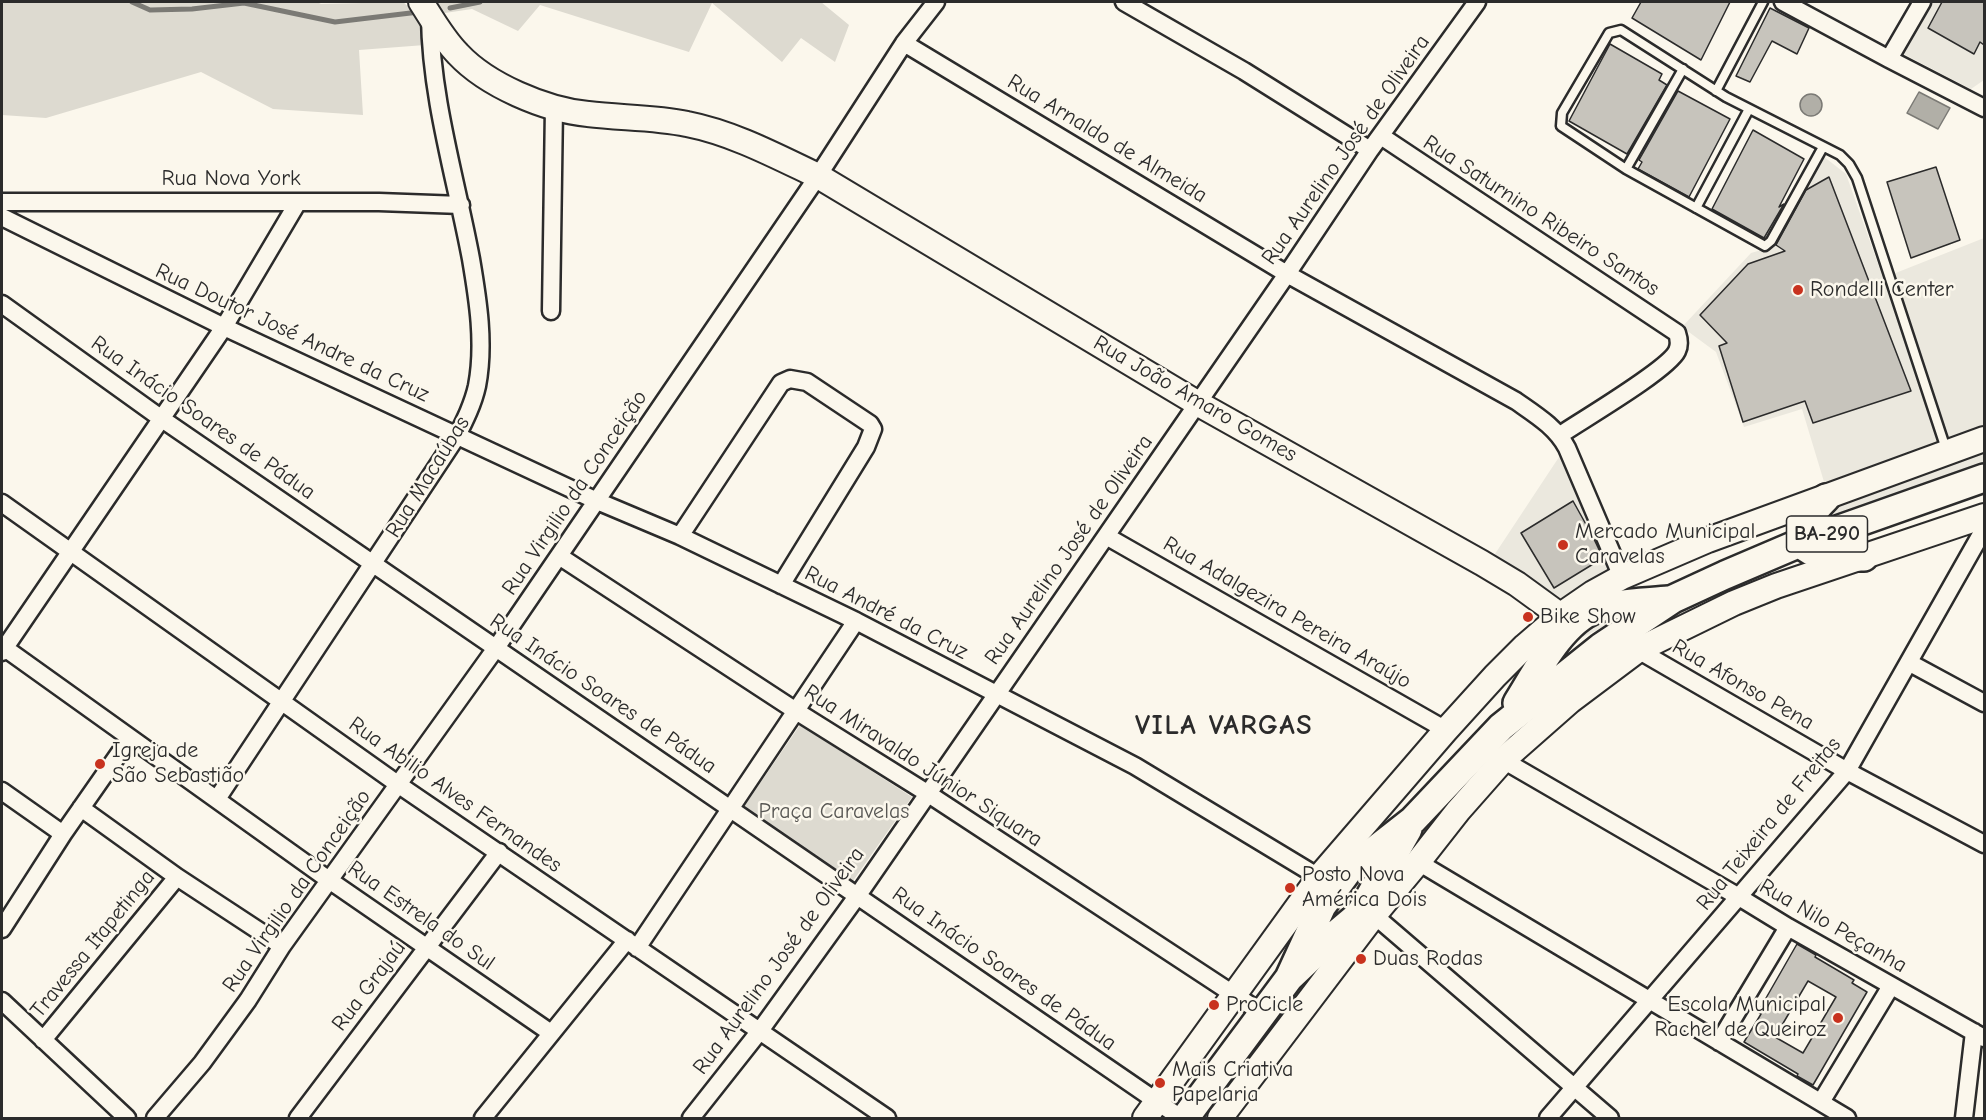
<!DOCTYPE html>
<meta charset="utf-8">
<style>
body{margin:0}
#map{position:relative;width:1986px;height:1120px;overflow:hidden;background:#fbf7ec;font-family:"Comic Neue",sans-serif}
canvas{display:block}
.frame{position:absolute;inset:0;border:3px solid #2b2b2b;pointer-events:none}
</style>
<div id="map">
<canvas width="1986" height="1120"></canvas>
<div class="frame"></div>
</div>
<script>
const context = document.querySelector('canvas').getContext('2d');
context.lineJoin = 'round';
function fillPath(path, color) {
  context.fillStyle = color;
  context.fill(path, 'evenodd');
}
function strokePath(path, color, width, dash) {
  context.strokeStyle = color;
  context.lineWidth = width;
  context.lineCap = dash ? 'butt' : 'round';
  context.setLineDash(dash || []);
  context.stroke(path);
}
function write(font, color, halo, rows, align = 'center') {
  context.font = font + ' "Comic Neue",sans-serif';
  context.lineWidth = 5;
  context.setLineDash([]);
  context.textBaseline = 'middle';
  context.strokeStyle = halo;
  context.fillStyle = color;
  for (const [text, x, y, turn = 0] of rows) {
    context.save();
    context.translate(x, y);
    context.rotate((+turn || 0) * Math.PI / 180);
    context.textAlign = isNaN(turn) ? turn : align;
    if (halo) context.strokeText(text, 0, 0);
    context.fillText(text, 0, 0);
    context.restore();
  }
}
const built = new Path2D(`
 M 1912,2 L 1984,2 L 1984,80 L 1971,89 L 1886,45 Z
 M 1823,156 L 1846,174 L 1883,278 L 1984,238 L 1984,486 L 1841,538 L 1802,409 L 1744,427 L 1716,352 L 1682,327 L 1751,253 L 1772,247 Z
 M 1561,454 L 1637,610 L 1573,642 L 1491,560 Z`);
const green = new Path2D(`
 M 2,2 L 317,2 L 321,4 L 403,2 L 420,17 L 425,45 L 359,50 L 363,115 L 273,109 L 201,72 L 46,118 L 2,115 Z
 M 438,2 L 821,2 L 849,25 L 835,62 L 801,38 L 782,62 L 712,3 L 689,52 L 540,5 L 518,31 L 472,9 L 438,14 Z
 M 800,725 L 912,797 L 848,888 L 739,814 Z`);
const water = new Path2D(`
 M 1919,92 L 1950,108 L 1938,129 L 1907,113 Z
 M1800 105a11 11 0 1 1 22 0a11 11 0 1 1-22 0Z`);
const stream = new Path2D(`
 M 132,2 L 150,10 L 192,9 L 244,3 L 335,22 L 419,12
 M 450,8 L 480,2`);
const building = new Path2D(`
 M 1641,2 L 1730,2 L 1701,60 L 1632,18 Z
 M 1942,2 L 1984,2 L 1984,45 L 1980,42 L 1974,54 L 1928,28 Z
 M 1770,8 L 1809,28 L 1797,54 L 1772,41 L 1750,82 L 1736,76 Z
 M 1610,44 L 1662,74 L 1659,80 L 1667,85 L 1627,154 L 1569,121 Z
 M 1678,91 L 1730,119 L 1689,197 L 1638,169 L 1642,162 L 1639,160 Z
 M 1753,130 L 1804,159 L 1779,207 L 1784,204 L 1764,238 L 1712,209 Z
 M 1936,167 L 1960,240 L 1911,258 L 1887,182 Z
 M 1829,177 L 1911,391 L 1813,423 L 1805,401 L 1743,422 L 1719,346 L 1727,343 L 1700,315 L 1748,264 L 1785,251 L 1776,245 L 1806,190 Z
 M 1573,501 L 1593,537 L 1603,558 L 1554,588 L 1521,533 Z
 M 1797,944 L 1816,955 L 1815,957 L 1854,980 L 1852,983 L 1867,992 L 1813,1085 L 1797,1076 L 1798,1074 L 1744,1042 L 1761,1014 L 1758,1012 ZM 1808,981 L 1836,997 L 1803,1053 L 1775,1037 Z`);
const lane = new Path2D(`
 M 1716,91 L 1763,2
 M 1823,147 L 1771,241 L 1765,246 L 1626,169 L 1561,126 L 1562,113 L 1609,33 L 1621,30 L 1726,97 L 1840,155 L 1849,164 L 1857,178 L 1946,449
 M 1626,169 L 1683,69
 M 1696,208 L 1749,109`);
const street = new Path2D(`
 M 1124,2 L 1244,71 L 1370,150
 M 1783,2 L 1889,59 L 1984,108
 M 904,43 L 1287,274 L 1516,401 C 1536,415 1556,427 1567,448 L 1622,577
 M 1889,59 L 1922,2
 M 1381,136 L 1677,333 C 1679,339 1680,345 1677,351 C 1668,370 1582,420 1560,435
 M 2,202 L 379,202 L 461,205
 M 2,217 L 224,327 L 597,501 L 680,536 L 856,621 L 1135,766 L 1327,882
 M 2,304 L 162,419 L 1181,1118
 M 551,311 L 554,107
 M 2,503 L 399,785 L 887,1118
 M 680,536 L 781,383 L 790,379 L 807,382 L 870,424 L 873,429 L 866,447 L 781,585
 M 1106,536 L 1446,730
 M 559,556 L 796,711 L 927,793 L 1262,1013
 M 2,646 L 329,880 L 551,1033
 M 1638,650 L 1847,771 L 1984,844
 M 2,652 L 224,327 L 298,202
 M 1910,663 L 1984,703
 M 1503,760 L 1739,897 L 1788,927 L 1984,1038
 M 2,791 L 63,834
 M 217,799 L 457,436 C 465,420 473,404 477,386 C 485,344 478,300 471,259 C 456,179 431,99 430,17
 M 81,808 L 177,877 L 282,946
 M 1418,862 L 1847,1118
 M 1368,910 L 1610,1118
 M 2,929 L 63,834 L 130,738
 M 637,948 L 856,621
 M 2,1001 L 127,1118
 M 43,1040 L 177,877
 M 1719,1042 L 1788,927
 M 1821,1102 L 1891,986
 M 155,1118 L 202,1063 L 248,1000 L 282,946 L 496,648 L 818,176 L 904,43 L 936,2
 M 298,1118 L 499,852
 M 483,1118 L 627,940
 M 691,1118 L 759,1032 L 858,895 L 1287,274 L 1370,150 L 1477,2
 M 1548,1118 L 1847,771 L 1984,529
 M 1964,1118 L 1974,1032`);
const secondary = new Path2D(`
 M 421,2 C 432,19 443,39 458,54 C 487,85 545,110 588,114 C 620,118 655,117 687,124 C 733,133 776,156 818,176 L 1197,403 L 1482,563 L 1517,584 L 1572,624
 M 1145,1118 L 1320,876 L 1446,730 L 1495,676 L 1525,646 L 1561,615 L 1593,593 L 1622,577 L 1708,540 L 1984,439
 M 1220,1118 L 1374,915 L 1418,862 L 1458,811 L 1503,760 L 1570,701 L 1638,650 L 1734,603 L 1776,586 L 1984,516`);
const primary = new Path2D(`
 M 1826,498 C 1812,512 1803,524 1800,543 C 1816,560 1841,557 1864,557
 M 1517,703 C 1536,673 1561,622 1596,609 C 1612,603 1650,602 1669,600
 M 1289,978 L 1322,906 L 1348,871 L 1413,820 L 1501,727 L 1601,647 L 1673,599 L 1725,575 L 1800,543 L 1984,478
 M 1185,1118 L 1289,978 L 1328,941 L 1360,914 L 1408,829`);
const markers = [
 [1798,290,6,"#c8321e"],
 [1563,545,6,"#c8321e"],
 [1528,617,6,"#c8321e"],
 [100,764,6,"#c8321e"],
 [1290,888,6,"#c8321e"],
 [1361,959,6,"#c8321e"],
 [1214,1005,6,"#c8321e"],
 [1838,1018,6,"#c8321e"],
 [1160,1083,6,"#c8321e"]
];
const shields = [
 [1827,534,81]
];
const shieldNames = [
 ["BA-290",1827,534]
];
const streetNames = [
 ["Rua Arnaldo de Almeida",1107,139,31],
 ["Rua Aurelino José de Oliveira",1346,150,-55],
 ["Rua Nova York",231,179],
 ["Rua Saturnino Ribeiro Santos",1541,216,33],
 ["Rua Doutor José Andre da Cruz",292,333,25],
 ["Rua João Amaro Gomes",1195,399,30],
 ["Rua Inácio Soares de Pádua",203,418,35],
 ["Rua Macaúbas",428,477,-58],
 ["Rua Virgilio da Conceição",575,493,-56],
 ["Rua Aurelino José de Oliveira",1069,550,-55],
 ["Rua André da Cruz",886,613,27],
 ["Rua Adalgezira Pereira Araújo",1287,613,30],
 ["Rua Afonso Pena",1743,685,30],
 ["Rua Inácio Soares de Pádua",603,694,34],
 ["Rua Miravaldo Júnior Siquara",923,766,33],
 ["Rua Abilio Alves Fernandes",455,795,35],
 ["Rua Teixeira de Freitas",1769,824,-51],
 ["Rua Virgilio da Conceição",297,891,-55],
 ["Rua Estrela do Sul",421,916,35],
 ["Rua Nilo Peçanha",1833,926,30],
 ["Travessa Itapetinga",93,944,-51],
 ["Rua Aurelino José de Oliveira",779,961,-54],
 ["Rua Inácio Soares de Pádua",1004,969,35],
 ["Rua Grajaú",369,986,-53]
];
const poiNames = [
 ["Rondelli Center",1810,290],
 ["Mercado Municipal",1575,532],
 ["Caravelas",1575,557],
 ["Bike Show",1540,617],
 ["Igreja de",112,751],
 ["São Sebastião",112,776],
 ["Posto Nova",1302,875],
 ["América Dois",1302,900],
 ["Duas Rodas",1373,959],
 ["ProCicle",1226,1005],
 ["Escola Municipal",1826,1005,"right"],
 ["Rachel de Queiroz",1826,1030,"right"],
 ["Mais Criativa",1172,1070],
 ["Papelaria",1172,1095]
];
const parkNames = [
 ["Praça Caravelas",834,812]
];
const districtNames = [
 ["VILA VARGAS",1224,726]
];
fillPath(built, '#ebe8de');
fillPath(green, '#dddad0');
fillPath(water, '#b1afa7');
strokePath(water, '#7b7a75', 1.5);
strokePath(stream, '#7b7a75', 5);
fillPath(building, '#c7c4bc');
strokePath(building, '#2b2b2b', 1.5);
strokePath(lane, '#2b2b2b', 13);
strokePath(street, '#2b2b2b', 21);
strokePath(secondary, '#2b2b2b', 28);
strokePath(primary, '#2b2b2b', 32);
strokePath(lane, '#fbf7ec', 8);
strokePath(street, '#fbf7ec', 16);
strokePath(secondary, '#fbf7ec', 24);
strokePath(primary, '#fbf7ec', 27);
for (const [x, y, r, color] of markers) {
  const dot = new Path2D();
  dot.arc(x, y, r, 0, 2 * Math.PI);
  context.fillStyle = color;
  context.fill(dot);
  strokePath(dot, '#fbf7ec', 2);
}
for (const [x, y, w] of shields) {
  const box = new Path2D();
  box.roundRect(x - w / 2, y - 18, w, 36, 4.5);
  context.fillStyle = '#fbf7ec';
  context.fill(box);
  strokePath(box, '#2b2b2b', 1.5);
}
write('bold 21px', '#2b2b2b', null, shieldNames);
write('22px', '#2b2b2b', '#fbf7ec', streetNames);
write('22px', '#2b2b2b', '#fbf7ec', poiNames, 'left');
write('22px', '#585754', '#fbf7ec', parkNames);
context.letterSpacing = '1.5px';
write('bold 28px', '#2b2b2b', '#fbf7ec', districtNames);
context.letterSpacing = '0px';
</script>
